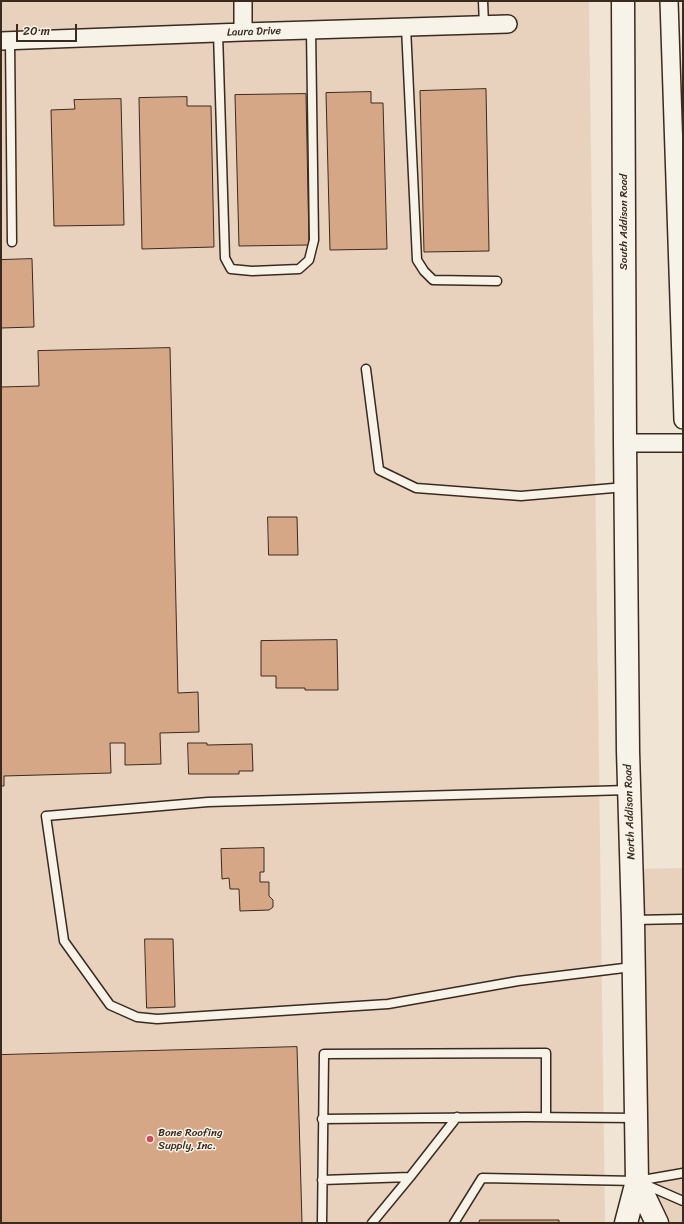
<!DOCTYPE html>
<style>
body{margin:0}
#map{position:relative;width:684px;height:1224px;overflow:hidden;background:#f0e4d5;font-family:Sriracha,sans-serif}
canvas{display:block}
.frame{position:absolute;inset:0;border:2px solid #3b2a1e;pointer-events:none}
.scale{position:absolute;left:16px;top:24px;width:61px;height:18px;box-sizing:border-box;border:2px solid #3b2a1e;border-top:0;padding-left:5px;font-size:12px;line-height:14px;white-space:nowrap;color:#3b2a1e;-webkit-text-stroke:3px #f7f3e8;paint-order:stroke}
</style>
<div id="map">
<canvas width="684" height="1224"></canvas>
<div class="frame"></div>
<div class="scale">20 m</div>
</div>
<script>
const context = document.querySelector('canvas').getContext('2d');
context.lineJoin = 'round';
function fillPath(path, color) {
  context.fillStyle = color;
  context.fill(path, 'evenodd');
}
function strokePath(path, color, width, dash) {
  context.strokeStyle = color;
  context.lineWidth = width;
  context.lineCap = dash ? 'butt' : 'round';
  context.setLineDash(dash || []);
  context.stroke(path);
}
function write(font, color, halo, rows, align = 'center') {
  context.font = font + ' Sriracha,sans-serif';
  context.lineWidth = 3;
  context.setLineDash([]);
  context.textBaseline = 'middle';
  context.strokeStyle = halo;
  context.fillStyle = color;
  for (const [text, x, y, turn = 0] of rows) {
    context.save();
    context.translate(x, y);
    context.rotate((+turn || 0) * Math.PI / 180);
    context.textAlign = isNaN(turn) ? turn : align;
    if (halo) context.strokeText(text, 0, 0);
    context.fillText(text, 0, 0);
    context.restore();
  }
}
const built = new Path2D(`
 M 1,1 L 589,1 L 605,1223 L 1,1223 Z
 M 683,868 L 683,1223 L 645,1223 L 641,869 Z`);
const building = new Path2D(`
 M 486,89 L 489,251 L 424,252 L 420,91 Z
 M 371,92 L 371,103 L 383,103 L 387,249 L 330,250 L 326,93 Z
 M 306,94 L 309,245 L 239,246 L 235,95 Z
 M 187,97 L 187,106 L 211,106 L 214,247 L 142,249 L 139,98 Z
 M 121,99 L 124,225 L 54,226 L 51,110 L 75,109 L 74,100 Z
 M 32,259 L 34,327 L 1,328 L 1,260 Z
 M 170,348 L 178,693 L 198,692 L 199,732 L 160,733 L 161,764 L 125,765 L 125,743 L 110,743 L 111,773 L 4,776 L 4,786 L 1,786 L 1,387 L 39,386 L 38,351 Z
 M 268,517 L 297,517 L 298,555 L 269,555 Z
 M 337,640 L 338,690 L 305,690 L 305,688 L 276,688 L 276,676 L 261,676 L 261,641 Z
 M 188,743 L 207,743 L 207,745 L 252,744 L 253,771 L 239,771 L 239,774 L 189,774 Z
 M 264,848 L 264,872 L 260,872 L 260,882 L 269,882 L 269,896 L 273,900 L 273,907 L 269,910 L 240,911 L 239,889 L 230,889 L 229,878 L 222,879 L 221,849 Z
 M 145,939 L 173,939 L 175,1007 L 147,1008 Z
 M 297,1047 L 302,1223 L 1,1223 L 1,1055 Z
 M 480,1220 L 559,1220 L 559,1223 L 479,1223 Z`);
const lane = new Path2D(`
 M 483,1 L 484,25
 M 406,27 L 417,260 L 424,271 L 433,280 L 497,281
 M 218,33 L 225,258 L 231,269 L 252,271 L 299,269 L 309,260 L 314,240 L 311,30
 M 10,40 L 12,242
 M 366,369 L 379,470 L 416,488 L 521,496 L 625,487
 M 628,790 L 208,802 L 46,816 L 64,941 L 110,1005 L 137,1017 L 157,1019 L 388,1004 L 518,981 L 632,967
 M 634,920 L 683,919
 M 322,1119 L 526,1117 L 636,1118
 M 322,1180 L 410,1177
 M 644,1184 L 683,1201
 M 322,1223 L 324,1054 L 546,1053 L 546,1117
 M 372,1223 L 410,1177 L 457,1117
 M 454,1223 L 482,1178 L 637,1181 L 683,1173`);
const street = new Path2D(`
 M 243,1 L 243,32
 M 669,1 L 683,420
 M 1,41 L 243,32 L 508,24
 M 625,443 L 683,443`);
const secondary = new Path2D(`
 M 623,1 L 625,443 L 628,751 L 633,920 L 637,1181 L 626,1223
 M 637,1181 L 657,1223`);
const markers = [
 [150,1139,4,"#d1495b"]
];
const streetNames = [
 ["Laura Drive",254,32,-2],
 ["South Addison Road",624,222,-90],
 ["North Addison Road",630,812,-92]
];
const poiNames = [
 ["Bone Roofing",158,1133],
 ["Supply, Inc.",158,1146]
];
fillPath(built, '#e8d2be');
fillPath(building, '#d6a787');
strokePath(building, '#3b2a1e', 1);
strokePath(lane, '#3b2a1e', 11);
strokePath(street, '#3b2a1e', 20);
strokePath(secondary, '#3b2a1e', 25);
strokePath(lane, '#f7f3e8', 8);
strokePath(street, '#f7f3e8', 17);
strokePath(secondary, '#f7f3e8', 22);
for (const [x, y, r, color] of markers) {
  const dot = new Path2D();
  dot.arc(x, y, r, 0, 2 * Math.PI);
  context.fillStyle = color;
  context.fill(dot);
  strokePath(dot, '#f7f3e8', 1.5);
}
write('11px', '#3b2a1e', '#f7f3e8', streetNames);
write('11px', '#3b2a1e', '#f7f3e8', poiNames, 'left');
</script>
